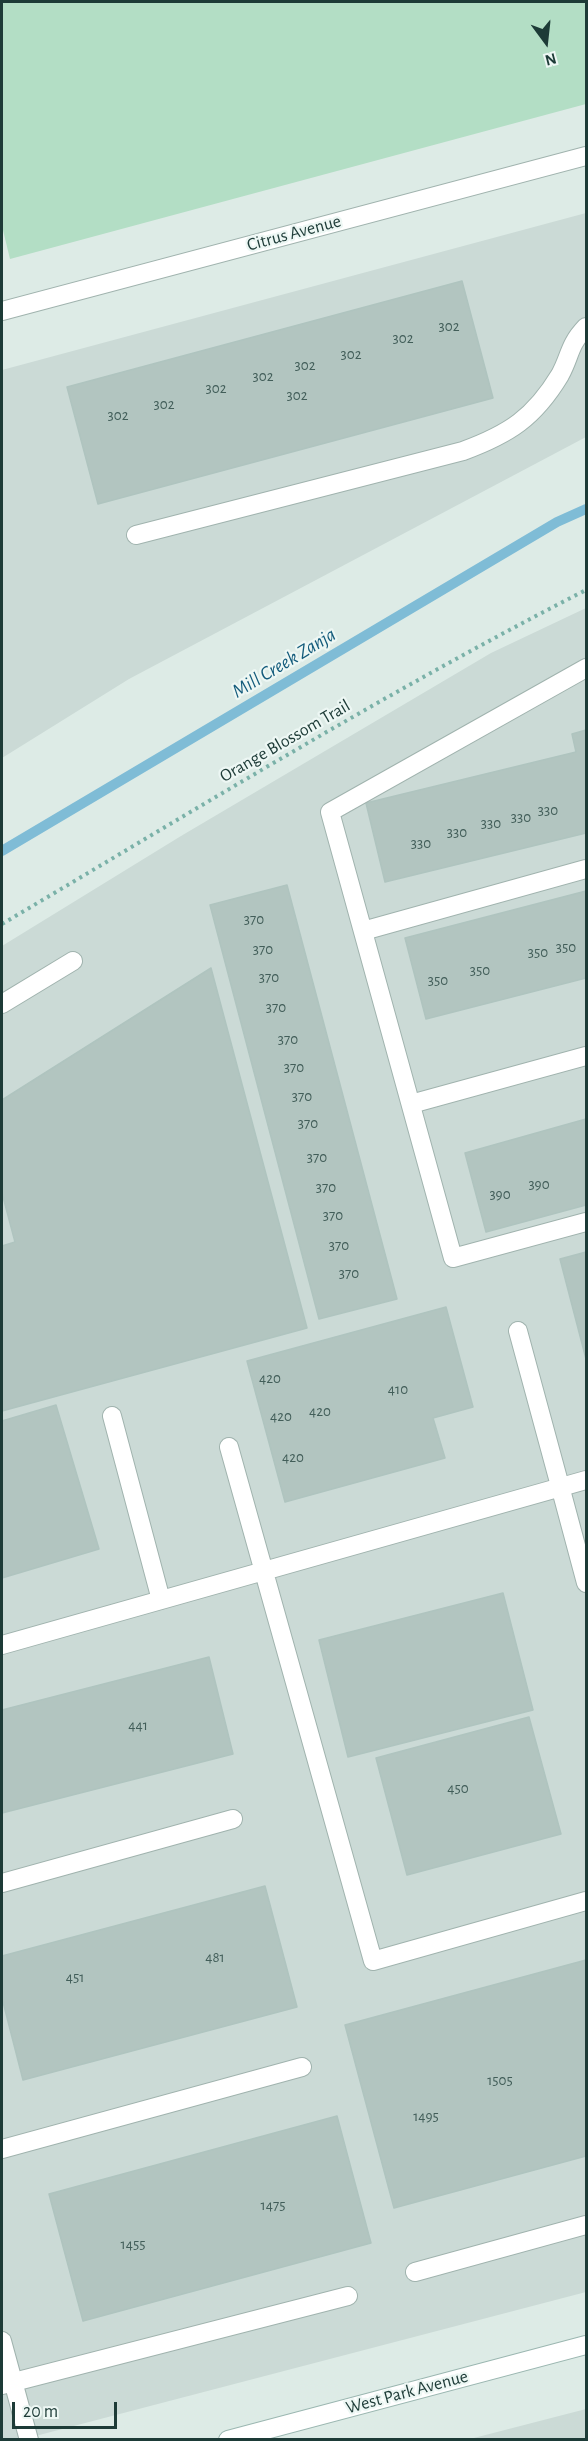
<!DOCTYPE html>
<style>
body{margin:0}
#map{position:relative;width:588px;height:2441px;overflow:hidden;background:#ddebe6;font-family:"Alegreya Sans",sans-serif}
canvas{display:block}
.frame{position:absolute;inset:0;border:3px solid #1d3b37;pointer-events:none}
.north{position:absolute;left:516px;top:12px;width:60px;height:60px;-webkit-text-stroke:4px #edf7f4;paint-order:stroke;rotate:165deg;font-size:16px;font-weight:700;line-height:24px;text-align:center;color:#1d3b37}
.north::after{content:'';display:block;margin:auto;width:21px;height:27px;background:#1d3b37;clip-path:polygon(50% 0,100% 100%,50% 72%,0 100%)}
.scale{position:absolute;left:12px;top:2402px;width:105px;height:27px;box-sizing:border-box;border:3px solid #1d3b37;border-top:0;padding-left:8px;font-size:18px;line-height:21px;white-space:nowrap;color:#1d3b37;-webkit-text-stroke:4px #edf7f4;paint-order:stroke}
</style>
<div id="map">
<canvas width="588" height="2441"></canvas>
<div class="frame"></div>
<div class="north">N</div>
<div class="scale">20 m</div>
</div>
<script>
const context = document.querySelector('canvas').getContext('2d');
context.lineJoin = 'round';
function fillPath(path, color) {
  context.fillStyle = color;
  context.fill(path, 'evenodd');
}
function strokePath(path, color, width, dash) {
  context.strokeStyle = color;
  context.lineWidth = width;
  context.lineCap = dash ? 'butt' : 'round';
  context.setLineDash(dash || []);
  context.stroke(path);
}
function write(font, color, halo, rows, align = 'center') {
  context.font = font + ' "Alegreya Sans",sans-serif';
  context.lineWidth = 4.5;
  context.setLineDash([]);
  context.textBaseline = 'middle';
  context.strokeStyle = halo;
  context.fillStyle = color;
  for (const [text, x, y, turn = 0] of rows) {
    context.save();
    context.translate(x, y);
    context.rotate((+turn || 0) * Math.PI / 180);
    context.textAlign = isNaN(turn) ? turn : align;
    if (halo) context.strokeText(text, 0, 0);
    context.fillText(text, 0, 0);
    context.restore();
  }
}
const built = new Path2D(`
 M 586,213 L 586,437 L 129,679 L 2,758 L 2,370 Z
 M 586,608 L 586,2292 L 24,2439 L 2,2440 L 2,946 L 181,836 L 491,653 Z
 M 586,2409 L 586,2439 L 470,2439 Z`);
const green = new Path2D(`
 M 2,2 L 586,2 L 586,104 L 10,259 L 2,226 Z`);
const stream = new Path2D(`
 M 2,851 L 557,522 L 586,509`);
const building = new Path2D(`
 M 462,281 L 493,398 L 98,504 L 67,387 Z
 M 586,730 L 586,833 L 385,882 L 366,803 L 576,752 L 572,734 Z
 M 287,885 L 397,1299 L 319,1319 L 210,905 Z
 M 586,891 L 586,978 L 426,1019 L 405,938 Z
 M 211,968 L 307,1328 L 2,1411 L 2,1246 L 15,1242 L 2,1193 L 2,1100 Z
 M 586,1119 L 586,1205 L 486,1232 L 465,1153 Z
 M 586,1252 L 586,1359 L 560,1259 Z
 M 446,1307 L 473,1407 L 433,1418 L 445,1458 L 285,1502 L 247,1361 Z
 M 56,1405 L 99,1549 L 2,1578 L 2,1421 Z
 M 503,1593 L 533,1710 L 348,1757 L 319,1640 Z
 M 209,1657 L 233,1754 L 2,1813 L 2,1710 Z
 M 529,1717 L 561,1834 L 407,1875 L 376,1758 Z
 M 265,1886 L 297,2007 L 23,2080 L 2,1998 L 2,1956 Z
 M 586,1960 L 586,2156 L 394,2208 L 345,2025 Z
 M 337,2116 L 371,2243 L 83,2321 L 49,2194 Z`);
const path = new Path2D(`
 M 2,924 C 195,810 386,692 586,590`);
const lane = new Path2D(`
 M 136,535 L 463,451 C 509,434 534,418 560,375 C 571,355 568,346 586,327
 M 586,668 L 330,812 L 453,1258 L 586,1222
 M 363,931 L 586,869
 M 2,1004 L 73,961
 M 411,1104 L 586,1056
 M 518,1331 L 560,1486
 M 112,1416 L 161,1600
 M 229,1447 L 373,1961 L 586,1901
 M 2,1645 L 586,1480
 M 2,1883 L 233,1819
 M 2,2149 L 302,2067
 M 415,2272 L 586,2225
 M 2,2385 L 348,2296`);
const street = new Path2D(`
 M 2,311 L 586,156
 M 560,1486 L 586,1583
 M 2,2341 L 29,2440`);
const secondary = new Path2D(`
 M 228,2440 L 586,2345`);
const numberNames = [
 ["302",449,326],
 ["302",403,338],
 ["302",351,354],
 ["302",305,365],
 ["302",263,376],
 ["302",216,388],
 ["302",297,395],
 ["302",164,404],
 ["302",118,415],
 ["330",548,810],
 ["330",521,817],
 ["330",491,823],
 ["330",457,832],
 ["330",421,843],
 ["370",254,919],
 ["350",566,947],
 ["370",263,949],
 ["350",538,952],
 ["350",480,970],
 ["370",269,977],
 ["350",438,980],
 ["370",276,1007],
 ["370",288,1039],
 ["370",294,1067],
 ["370",302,1096],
 ["370",308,1123],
 ["370",317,1157],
 ["390",539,1184],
 ["370",326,1187],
 ["390",500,1194],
 ["370",333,1215],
 ["370",339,1245],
 ["370",349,1273],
 ["420",270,1378],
 ["410",398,1389],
 ["420",320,1411],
 ["420",281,1416],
 ["420",293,1457],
 ["441",138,1725],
 ["450",458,1788],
 ["481",215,1957],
 ["451",75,1977],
 ["1505",500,2080],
 ["1495",426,2116],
 ["1475",273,2205],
 ["1455",133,2244]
];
const streetNames = [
 ["Citrus Avenue",294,233,-15],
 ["Orange Blossom Trail",285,741,-30],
 ["West Park Avenue",407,2392,-15]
];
const waterNames = [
 ["Mill Creek Zanja",284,663,-31]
];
fillPath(built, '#cbdad6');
fillPath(green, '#b3dec5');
strokePath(stream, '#7fbcd6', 10);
fillPath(building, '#b2c5c0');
strokePath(building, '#afc4bf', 1.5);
strokePath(lane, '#a0b3ae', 20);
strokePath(street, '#a0b3ae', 20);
strokePath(secondary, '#9bb7b1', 20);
strokePath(path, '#7ab1a8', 4, [3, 4.5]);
strokePath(lane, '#fff', 18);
strokePath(street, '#fff', 18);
strokePath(secondary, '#fff', 18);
write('15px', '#425e59', null, numberNames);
write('18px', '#1d3b37', '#edf7f4', streetNames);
write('italic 20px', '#135b7b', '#edf7f4', waterNames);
</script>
